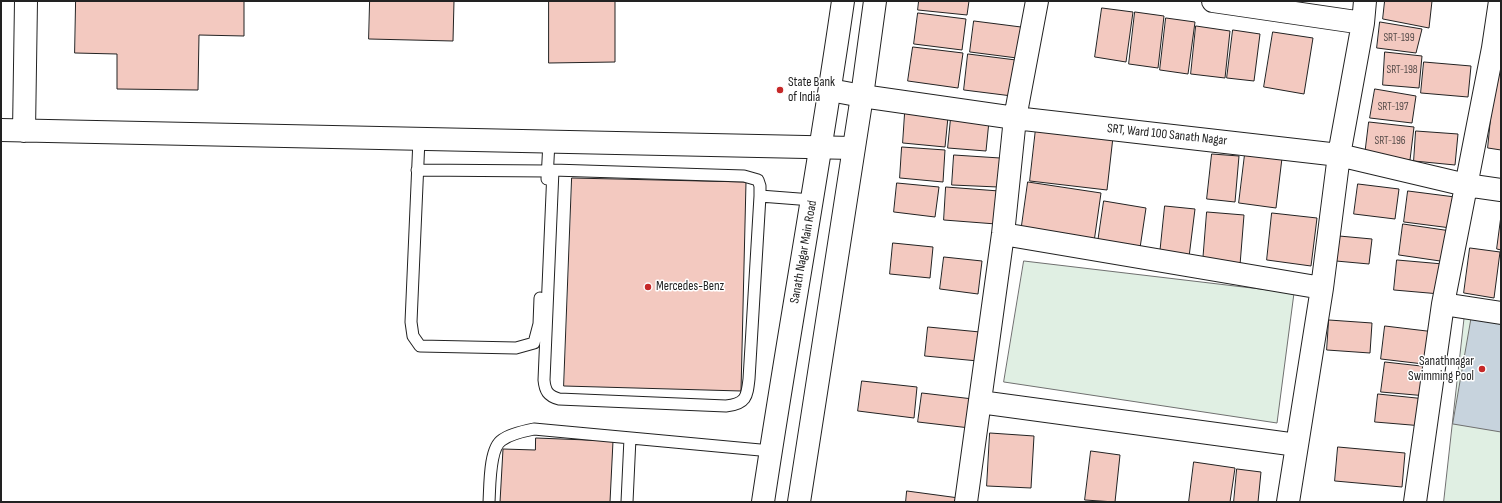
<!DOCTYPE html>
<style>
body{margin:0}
#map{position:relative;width:1502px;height:503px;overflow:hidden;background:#fff;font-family:"Sofia Sans Condensed",sans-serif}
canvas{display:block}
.frame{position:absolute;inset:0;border:2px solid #222;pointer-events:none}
</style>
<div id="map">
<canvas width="1502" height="503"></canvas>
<div class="frame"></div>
</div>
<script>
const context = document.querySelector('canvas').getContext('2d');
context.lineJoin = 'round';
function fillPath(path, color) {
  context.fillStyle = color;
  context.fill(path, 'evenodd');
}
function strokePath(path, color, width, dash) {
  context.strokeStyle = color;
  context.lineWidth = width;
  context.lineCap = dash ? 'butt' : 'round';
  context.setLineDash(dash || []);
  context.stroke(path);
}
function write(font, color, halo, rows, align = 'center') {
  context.font = font + ' "Sofia Sans Condensed",sans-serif';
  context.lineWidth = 3;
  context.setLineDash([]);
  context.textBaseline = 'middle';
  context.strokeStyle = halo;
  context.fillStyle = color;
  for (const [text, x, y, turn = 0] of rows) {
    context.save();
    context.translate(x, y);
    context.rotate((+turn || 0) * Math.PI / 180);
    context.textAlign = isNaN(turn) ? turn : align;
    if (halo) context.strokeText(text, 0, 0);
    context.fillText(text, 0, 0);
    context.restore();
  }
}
const green = new Path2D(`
 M 1024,261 L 1294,293 L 1277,423 L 1004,382 Z
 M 1465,313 L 1501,319 L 1501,502 L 1444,502 Z`);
const water = new Path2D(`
 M 1473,309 L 1501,313 L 1501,432 L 1453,424 Z`);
const building = new Path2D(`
 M 76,1 L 244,1 L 244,36 L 199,35 L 198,90 L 117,89 L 117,54 L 75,53 Z
 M 370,1 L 454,1 L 453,41 L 369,39 Z
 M 549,1 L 615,1 L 615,62 L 549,63 Z
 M 919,1 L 969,1 L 967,15 L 918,10 Z
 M 1385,1 L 1432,1 L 1429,28 L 1383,19 Z
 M 1102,8 L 1133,12 L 1126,62 L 1095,57 Z
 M 1135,12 L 1164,16 L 1158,68 L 1129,64 Z
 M 918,13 L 966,19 L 962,50 L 914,44 Z
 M 1166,18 L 1195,22 L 1188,74 L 1160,70 Z
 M 974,21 L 1021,27 L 1017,58 L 970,52 Z
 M 1380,22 L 1422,29 L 1416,53 L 1377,48 Z
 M 1196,26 L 1230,31 L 1225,78 L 1191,74 Z
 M 1233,30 L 1260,34 L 1254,81 L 1227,78 Z
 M 1273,32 L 1313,38 L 1304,94 L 1264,87 Z
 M 913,47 L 963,53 L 958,88 L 908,81 Z
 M 1385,52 L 1422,56 L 1419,88 L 1383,85 Z
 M 968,54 L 1016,60 L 1012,96 L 964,90 Z
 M 1497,57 L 1501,57 L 1501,150 L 1488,148 Z
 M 1424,62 L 1471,66 L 1468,97 L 1421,93 Z
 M 1375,89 L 1416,96 L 1412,123 L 1370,118 Z
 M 905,113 L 948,117 L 945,147 L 903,143 Z
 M 951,118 L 989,121 L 986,151 L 948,148 Z
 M 1369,122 L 1414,127 L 1410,160 L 1365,155 Z
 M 1036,128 L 1113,137 L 1107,190 L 1030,181 Z
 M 1416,131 L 1458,134 L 1455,165 L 1414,161 Z
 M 902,147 L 945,150 L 943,182 L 900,178 Z
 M 1212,154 L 1239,156 L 1235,202 L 1207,199 Z
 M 1245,154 L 1282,158 L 1276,208 L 1239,203 Z
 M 954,155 L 1000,158 L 998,187 L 952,185 Z
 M 572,178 L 746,182 L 741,391 L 564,386 Z
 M 1028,182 L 1101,193 L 1094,242 L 1021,232 Z
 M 897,183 L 939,187 L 935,217 L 894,212 Z
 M 1358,184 L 1399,189 L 1395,219 L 1354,214 Z
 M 946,187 L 999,191 L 996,224 L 944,220 Z
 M 1408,191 L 1455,197 L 1451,228 L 1404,222 Z
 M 1104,201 L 1146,208 L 1140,248 L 1098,242 Z
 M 1165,206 L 1195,209 L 1189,257 L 1160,254 Z
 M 1207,212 L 1244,215 L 1240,265 L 1203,262 Z
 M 1272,213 L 1317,218 L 1311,266 L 1267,260 Z
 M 1501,216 L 1501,250 L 1497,249 Z
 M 1403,224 L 1451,231 L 1447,262 L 1399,255 Z
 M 1339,236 L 1372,239 L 1369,264 L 1336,261 Z
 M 893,243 L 933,247 L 930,278 L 890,274 Z
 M 1470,248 L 1500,252 L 1494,298 L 1464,293 Z
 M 944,257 L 982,261 L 978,294 L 940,289 Z
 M 1397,260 L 1443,264 L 1440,294 L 1394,290 Z
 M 1329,320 L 1372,323 L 1370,353 L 1327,350 Z
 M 1385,326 L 1435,332 L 1432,365 L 1381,359 Z
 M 928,327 L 980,332 L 978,361 L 925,356 Z
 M 1385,362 L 1430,367 L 1427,396 L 1381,392 Z
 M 862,381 L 917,387 L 914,418 L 858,411 Z
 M 922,393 L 973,399 L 970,428 L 918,422 Z
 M 1378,394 L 1426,399 L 1423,426 L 1375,422 Z
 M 990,433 L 1034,436 L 1031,488 L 987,486 Z
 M 536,438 L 613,441 L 610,502 L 500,502 L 503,449 L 535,450 Z
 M 1338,447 L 1405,453 L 1402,487 L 1335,481 Z
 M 1091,451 L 1120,455 L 1115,502 L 1085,500 Z
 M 1194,462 L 1235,468 L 1230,502 L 1189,502 Z
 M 1237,469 L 1261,472 L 1258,502 L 1234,502 Z
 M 907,491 L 959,498 L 959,502 L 906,502 Z`);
const service = new Path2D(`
 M 419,139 L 411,322 L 413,336 L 420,346 L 516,348 L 534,343 L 539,324 L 540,298
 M 417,170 L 547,171
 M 547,179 L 549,142
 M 760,196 L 749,379 C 747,397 746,404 726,406 L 559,399 C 548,396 545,391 544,380 L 553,170 L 744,176 L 758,180 L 760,186 L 760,196 L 812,200
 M 489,502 C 490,487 489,448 502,440 C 510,434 524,431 534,429 L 771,451
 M 627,502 L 630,438`);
const minor = new Path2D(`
 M 1213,1 L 1363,23 L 1365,1
 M 830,90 L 862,96 L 1015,118 L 1339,155 L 1466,185 L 1501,190
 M 1,130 L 853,148
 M 24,131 L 26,1
 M 1003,234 L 1322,288
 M 1443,304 L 1501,313
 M 980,402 L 1297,445
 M 966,502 L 1003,234 L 1015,118 L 1037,1
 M 1288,502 L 1322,288 L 1339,155 L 1363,23
 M 1415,502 L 1443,304 L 1493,48 L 1500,1`);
const tertiary = new Path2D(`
 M 763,502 C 788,335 819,168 843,1
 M 799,502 L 862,96 L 875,1`);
const markers = [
 [780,90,4,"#c62828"],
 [648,287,4,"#c62828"],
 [1482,369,4,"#c62828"]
];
const numberNames = [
 ["SRT-199",1399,38],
 ["SRT-198",1402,70],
 ["SRT-197",1393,107],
 ["SRT-196",1390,141]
];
const poiNames = [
 ["State Bank",788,83],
 ["of India",788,98],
 ["Mercedes-Benz",656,287],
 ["Sanathnagar",1474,362,"right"],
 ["Swimming Pool",1474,377,"right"]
];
const streetNames = [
 ["SRT, Ward 100 Sanath Nagar",1167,135,6],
 ["Sanath Nagar Main Road",804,252,-80]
];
fillPath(green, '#e0efe3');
strokePath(green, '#6f6f6f', 1);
fillPath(water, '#c7d3dd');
strokePath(water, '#6f6f6f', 1);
fillPath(building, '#f3c9c0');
strokePath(building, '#222', 1);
strokePath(service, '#222', 13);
strokePath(minor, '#222', 24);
strokePath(tertiary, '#222', 24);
strokePath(service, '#fff', 11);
strokePath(minor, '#fff', 22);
strokePath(tertiary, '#fff', 22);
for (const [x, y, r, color] of markers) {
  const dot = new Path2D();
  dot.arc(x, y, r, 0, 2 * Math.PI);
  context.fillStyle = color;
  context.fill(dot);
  strokePath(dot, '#fff', 1.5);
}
write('11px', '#564c4a', null, numberNames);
write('13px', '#222', '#fff', poiNames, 'left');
write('13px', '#222', '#fff', streetNames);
</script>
